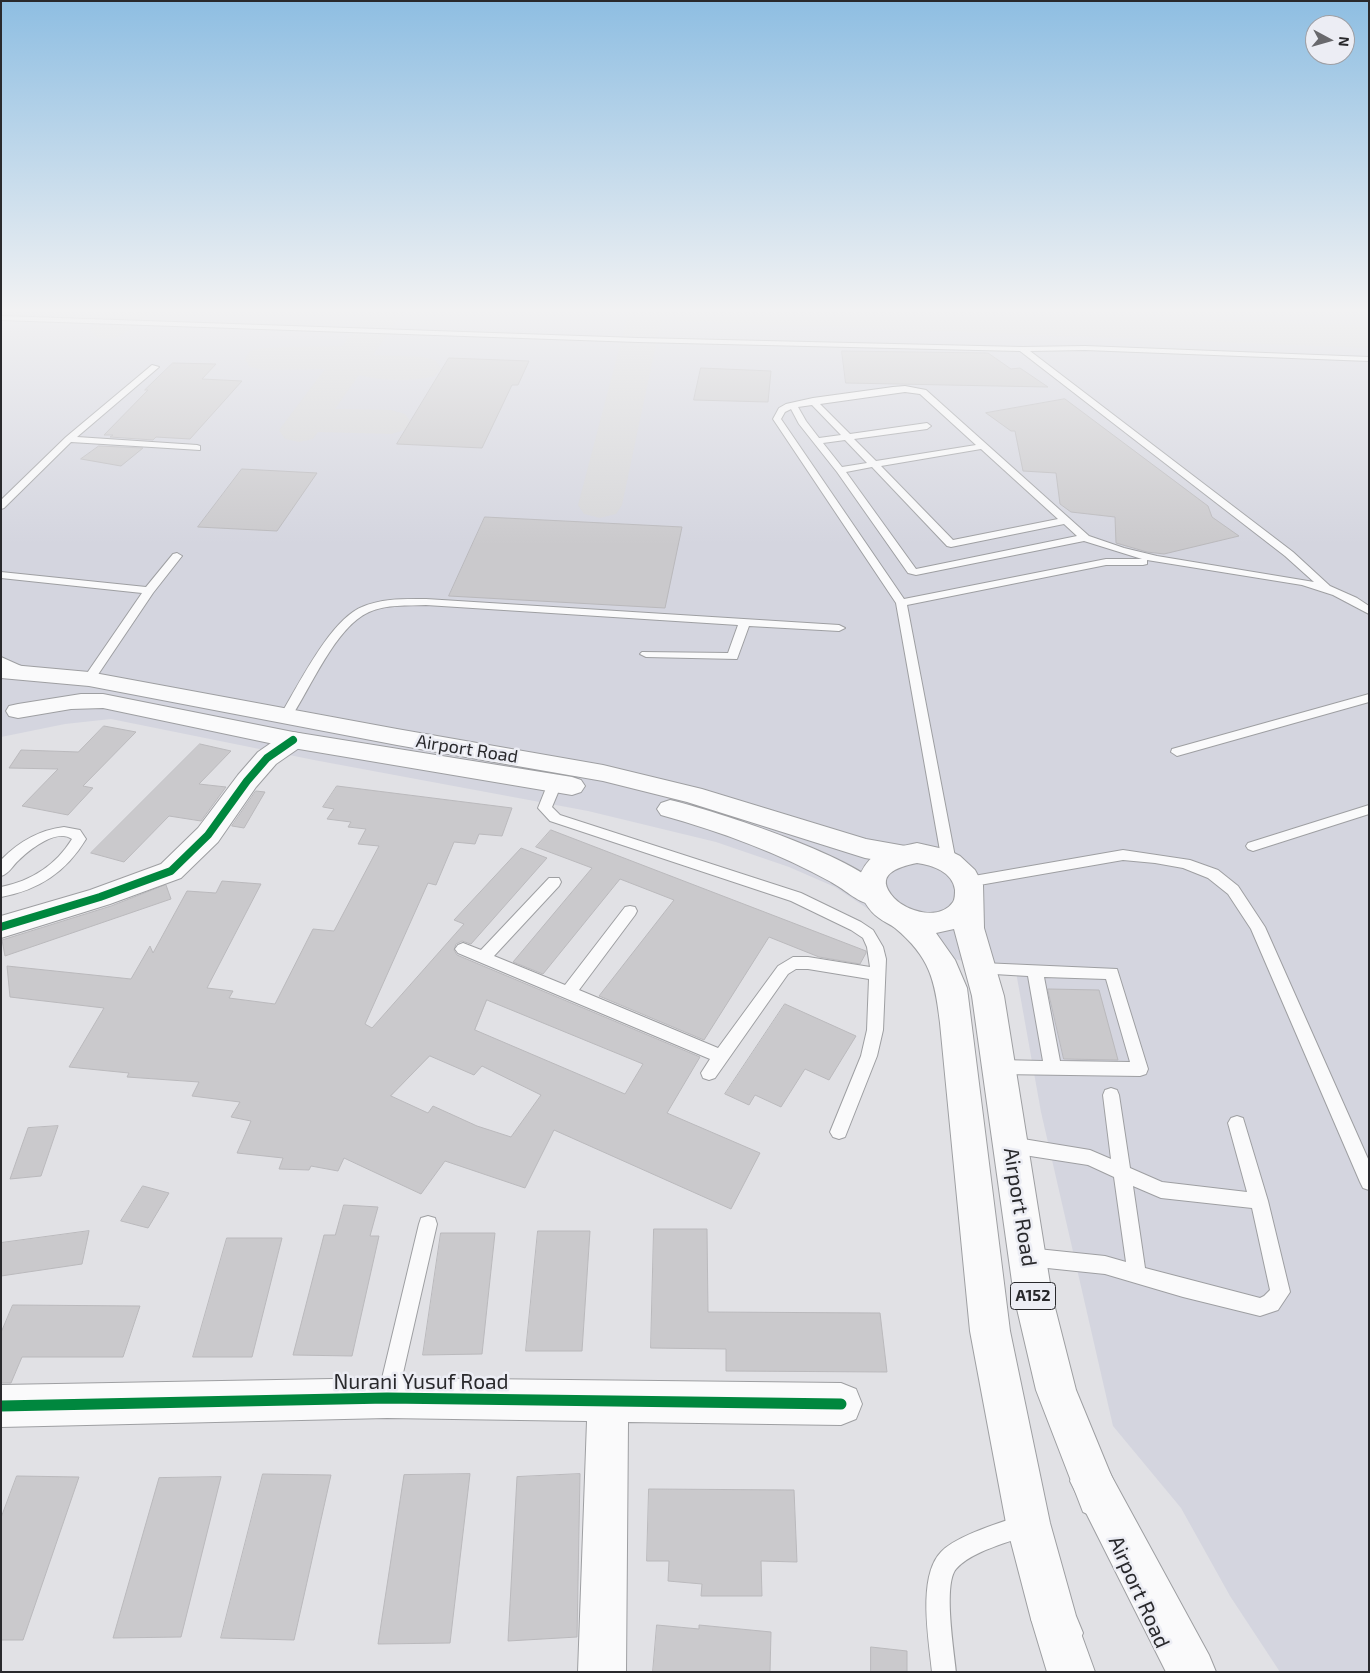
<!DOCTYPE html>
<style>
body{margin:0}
#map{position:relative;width:1370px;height:1673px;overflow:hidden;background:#e1e1e5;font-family:"Exo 2",sans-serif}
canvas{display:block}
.frame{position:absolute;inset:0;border:2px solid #29292c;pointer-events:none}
.north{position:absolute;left:1305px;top:15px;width:50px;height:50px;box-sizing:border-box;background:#ecedf4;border:1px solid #9e9fa4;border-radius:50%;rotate:96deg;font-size:14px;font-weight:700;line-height:20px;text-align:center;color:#29292c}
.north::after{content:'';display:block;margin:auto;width:18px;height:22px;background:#69696d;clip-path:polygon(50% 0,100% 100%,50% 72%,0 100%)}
</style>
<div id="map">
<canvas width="1370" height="1673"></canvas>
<div class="frame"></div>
<div class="north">N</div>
</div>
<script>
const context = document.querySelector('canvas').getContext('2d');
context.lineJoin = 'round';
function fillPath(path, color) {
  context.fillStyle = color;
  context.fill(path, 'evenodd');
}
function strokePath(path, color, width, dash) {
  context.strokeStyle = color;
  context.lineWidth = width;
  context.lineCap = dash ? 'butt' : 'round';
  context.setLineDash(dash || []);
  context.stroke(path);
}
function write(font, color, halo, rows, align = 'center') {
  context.font = font + ' "Exo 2",sans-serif';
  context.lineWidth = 5;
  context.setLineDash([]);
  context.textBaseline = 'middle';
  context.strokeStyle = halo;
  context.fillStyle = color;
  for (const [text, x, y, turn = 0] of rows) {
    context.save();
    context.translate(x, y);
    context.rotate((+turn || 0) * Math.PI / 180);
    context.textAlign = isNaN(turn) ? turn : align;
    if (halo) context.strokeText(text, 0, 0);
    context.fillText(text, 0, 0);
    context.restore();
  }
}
const built = new Path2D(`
 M 1,311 L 1369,311 L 1369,1672 L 1280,1672 L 1230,1596 L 1181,1508 L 1113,1426 L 1041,1112 L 1016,972 L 921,952 L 897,928 L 835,887 L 789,867 L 716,842 L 588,811 L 314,760 L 111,719 L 65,724 L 1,737 Z`);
const taxiway = new Path2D(`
 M 109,311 L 148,311 C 140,323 121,340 106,339 C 103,339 98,337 95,336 L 90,329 L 95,322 Z
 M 369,311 L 404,311 L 373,355 L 422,357 L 435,360 L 441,368 L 435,376 C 411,382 383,381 359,375 L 335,409 L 391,410 L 405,414 L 411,422 L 405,430 L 391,434 L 318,432 L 313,439 L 299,442 L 285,439 L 279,430 L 325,369 L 263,370 L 250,367 L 245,359 L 250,351 L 263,348 L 342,346 Z
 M 629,311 L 663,311 L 622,505 L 616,514 L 600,518 L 584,514 L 578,505 Z
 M 663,311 L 959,311 L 1369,326 L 1369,348 L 680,321 L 668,318 Z`);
const building = new Path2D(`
 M 842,351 L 988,353 L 1011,369 L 1020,368 L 1048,387 L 846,383 Z
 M 449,358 L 529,361 L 518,385 L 512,385 L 482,448 L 397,444 Z
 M 173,363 L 216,364 L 202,379 L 242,381 L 190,439 L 156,437 L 153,440 L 110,437 L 113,435 L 104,435 L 148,390 L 145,390 Z
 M 701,368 L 771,371 L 768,402 L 694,400 Z
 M 1065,399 L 1208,506 L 1212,517 L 1239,536 L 1164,554 L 1147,552 L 1116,543 L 1115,517 L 1071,512 L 1060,504 L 1056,473 L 1023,471 L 1015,431 L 1011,431 L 986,413 Z
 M 99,446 L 143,448 L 121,466 L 81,459 Z
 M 242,469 L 317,473 L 277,531 L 198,527 Z
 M 485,517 L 682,527 L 665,608 L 449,596 Z
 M 104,726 L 136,732 L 83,786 L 93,788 L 68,815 L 22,806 L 58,769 L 9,768 L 21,750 L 78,752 Z
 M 200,744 L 231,751 L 199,784 L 226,787 L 201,821 L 169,816 L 124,862 L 91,853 Z
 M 337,786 L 512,808 L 502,836 L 479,834 L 475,844 L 454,842 L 436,885 L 428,883 L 365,1024 L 372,1028 L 464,924 L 454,920 L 521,848 L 547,858 L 471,944 L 462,941 L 456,944 L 454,950 L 457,955 L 700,1057 L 667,1113 L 760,1153 L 731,1209 L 554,1130 L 525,1188 L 445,1161 L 421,1194 L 344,1158 L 338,1171 L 311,1166 L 309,1170 L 279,1169 L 283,1158 L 237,1153 L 251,1121 L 231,1117 L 240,1102 L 192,1096 L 199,1082 L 127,1077 L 129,1073 L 69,1067 L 104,1008 L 10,997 L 7,966 L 131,979 L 150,946 L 153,953 L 187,891 L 216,893 L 222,881 L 261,884 L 207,988 L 233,991 L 229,998 L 275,1004 L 313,929 L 334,931 L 379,846 L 358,844 L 366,829 L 348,827 L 351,822 L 327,819 L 334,809 L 323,807 ZM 487,1000 L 643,1064 L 625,1094 L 475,1030 ZM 430,1056 L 474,1075 L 482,1066 L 541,1095 L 511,1137 L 477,1126 L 433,1106 L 428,1113 L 391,1096 Z
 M 256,791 L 265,792 L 244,828 L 232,826 Z
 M 551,830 L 866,951 L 866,953 L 860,964 L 819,957 L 769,937 L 704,1040 L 599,996 L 674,900 L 620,879 L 543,974 L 513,962 L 592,868 L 536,847 Z
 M 166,885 L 171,899 L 5,956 L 2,940 L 111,906 Z
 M 1048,989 L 1099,990 L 1118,1060 L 1064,1059 Z
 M 785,1004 L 856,1036 L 829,1080 L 805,1069 L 781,1107 L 755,1095 L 749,1105 L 725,1094 Z
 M 58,1126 L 41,1176 L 10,1179 L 28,1128 Z
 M 143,1186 L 169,1193 L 148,1228 L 121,1221 Z
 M 344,1205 L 378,1207 L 370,1236 L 379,1236 L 352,1356 L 293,1355 L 324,1235 L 335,1235 Z
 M 654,1229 L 707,1229 L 708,1312 L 880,1313 L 887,1372 L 726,1371 L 726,1349 L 651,1348 Z
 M 89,1231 L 82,1264 L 1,1276 L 1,1243 Z
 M 538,1231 L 590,1231 L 582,1351 L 526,1351 Z
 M 441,1233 L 495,1233 L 482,1354 L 423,1355 Z
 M 227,1238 L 282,1238 L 252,1357 L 193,1357 Z
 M 13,1305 L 140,1306 L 123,1357 L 22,1357 L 11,1383 L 1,1383 L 1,1333 Z
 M 263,1474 L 331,1475 L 294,1640 L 221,1638 Z
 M 470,1474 L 450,1643 L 378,1644 L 404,1475 Z
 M 580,1474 L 577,1637 L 508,1641 L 517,1477 Z
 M 17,1476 L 79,1477 L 23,1640 L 1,1640 L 1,1518 Z
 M 221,1477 L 181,1637 L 113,1638 L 159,1478 Z
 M 649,1489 L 794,1490 L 797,1562 L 761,1561 L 762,1596 L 701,1596 L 702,1584 L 668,1581 L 669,1561 L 647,1561 Z
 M 657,1625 L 699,1629 L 699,1625 L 771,1632 L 770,1672 L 653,1672 Z
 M 871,1647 L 907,1651 L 907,1672 L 871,1672 Z`);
const lane = new Path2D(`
 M 1,316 L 638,338 L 1022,347 L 1085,346 L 1369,357 L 1369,361 L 1085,350 L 1030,351 L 1293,552 L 1330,586 L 1357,598 L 1369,606 L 1369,614 L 1333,595 L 1302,585 L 1147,560 L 1147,564 L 1143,565 L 1106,565 L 907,605 L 956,862 L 954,865 L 944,865 L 942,862 L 896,603 L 773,419 L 779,408 L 786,404 L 813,398 L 893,387 L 905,386 L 926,390 L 1089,536 L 1124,548 L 1157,556 L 1314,582 L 1285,556 L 1020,351 L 638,342 L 1,320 ZM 905,392 L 920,394 L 976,445 L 876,461 L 854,439 L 927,429 L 931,426 L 927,423 L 850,434 L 820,404 ZM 812,405 L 841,435 L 819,438 L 806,421 L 798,407 ZM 791,409 L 799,424 L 837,472 L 908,573 L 916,575 L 1084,541 L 1142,559 L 1106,559 L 904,599 L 781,419 L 785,412 ZM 845,440 L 867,463 L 842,467 L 823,443 ZM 981,449 L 1058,519 L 953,540 L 881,466 ZM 872,467 L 947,546 L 951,547 L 1064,524 L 1077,536 L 916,569 L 846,472 Z
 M 152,365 L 159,367 L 77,437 L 197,445 L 200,446 L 200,450 L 71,442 L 4,508 L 1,509 L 1,500 L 66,437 Z
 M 177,553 L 182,556 L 153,593 L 93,682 L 89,683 L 83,679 L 142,593 L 1,578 L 1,572 L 146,587 L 173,554 Z
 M 426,599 L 839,625 L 845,628 L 839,631 L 749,626 L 737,659 L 646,657 L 640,654 L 642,652 L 728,653 L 738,625 L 426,605 C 407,606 387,604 369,612 C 336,626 310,689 290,719 L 282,719 L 280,716 C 298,686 330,620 362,607 C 382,598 405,599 426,599 Z
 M 1,657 L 30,670 L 32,672 L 26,676 L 1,665 Z
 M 1369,694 L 1369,702 L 1177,756 L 1171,752 L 1172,749 Z
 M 555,779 L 562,783 L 552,807 L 560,815 L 801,893 L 861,922 L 873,930 L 883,947 L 886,959 L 883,1030 L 877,1056 L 845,1137 L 839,1139 L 833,1137 L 830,1132 L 861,1056 L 867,1030 L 869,979 L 808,969 L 796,969 L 788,974 L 715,1078 L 709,1080 L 703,1078 L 701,1073 L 710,1059 L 458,953 L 455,949 L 458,945 L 463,943 L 481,950 L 549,878 L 559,878 L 561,882 L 559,886 L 494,956 L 565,985 L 625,907 L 630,906 L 635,907 L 637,911 L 635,915 L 579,990 L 718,1048 L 778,966 L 793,957 L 808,957 L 870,967 L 867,947 L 863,938 L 851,930 L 791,901 L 550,821 L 538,808 L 548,783 Z
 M 1369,805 L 1369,814 L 1253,851 L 1248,849 L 1246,846 L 1248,843 Z
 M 64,827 L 80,830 L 86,839 C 66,872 39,890 1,897 L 1,887 C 31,881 56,865 72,839 C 57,828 30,849 19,860 C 13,865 9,874 1,876 L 2,859 C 20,841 39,830 64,827 Z
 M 1123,850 L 1190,860 L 1218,870 L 1238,886 L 1265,927 L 1369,1161 L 1369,1190 L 1363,1188 L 1360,1182 L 1251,929 L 1228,894 L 1208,878 L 1183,868 L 1155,863 L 1123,860 L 968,887 L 963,886 L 961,882 L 963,878 L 968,877 Z
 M 982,963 L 1117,969 L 1148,1069 L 1146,1074 L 1140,1076 L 999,1074 L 993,1072 L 991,1067 L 993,1062 L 999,1060 L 1043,1061 L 1028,976 L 977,973 L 974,969 L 977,965 ZM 1044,977 L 1106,979 L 1130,1062 L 1060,1061 Z
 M 1111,1088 L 1117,1090 L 1119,1095 L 1130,1168 L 1162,1182 L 1247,1192 L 1228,1123 L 1231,1118 L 1237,1116 L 1243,1118 L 1268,1201 L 1290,1292 L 1278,1310 L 1260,1316 L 1183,1297 L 1105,1274 L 1028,1266 L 1021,1263 L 1019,1257 L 1021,1251 L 1028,1248 L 1105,1256 L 1126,1262 L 1114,1177 L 1088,1165 L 1011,1153 L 1005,1150 L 1002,1145 L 1005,1140 L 1011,1137 L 1090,1150 L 1111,1159 L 1103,1095 L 1105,1090 ZM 1133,1186 L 1161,1198 L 1252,1208 L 1270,1290 L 1264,1296 L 1260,1298 L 1145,1268 Z
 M 428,1216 L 435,1218 L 437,1224 L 398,1395 L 395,1402 L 388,1405 L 381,1402 L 378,1395 L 419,1224 L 421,1218 Z
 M 1025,1514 L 1033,1517 L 1036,1525 L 1033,1533 C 1011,1542 971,1551 956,1569 C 943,1584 954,1651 956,1672 L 932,1672 C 929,1640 917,1577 941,1552 C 957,1535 1003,1522 1025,1514 Z`);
const street = new Path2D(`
 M 293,732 L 302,734 L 306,740 L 302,746 L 276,764 L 256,787 L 218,842 L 181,878 L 110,904 L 1,938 L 1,916 L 90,890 L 161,864 L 198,828 L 238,775 L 258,752 L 284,734 Z
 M 387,1378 L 841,1383 L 856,1389 L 862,1404 L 856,1419 L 841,1425 L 628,1422 L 626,1672 L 578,1672 L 587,1421 L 387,1418 L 1,1427 L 1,1385 Z`);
const secondary = new Path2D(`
 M 1,664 L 89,672 L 397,729 L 603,765 L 702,789 L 866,839 L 911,847 L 915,854 L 911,861 L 901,864 L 865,858 L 687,802 L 603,781 L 397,745 L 89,686 L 1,678 Z
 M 81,694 L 103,694 L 293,732 L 572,777 L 581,780 L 585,786 L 581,792 L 572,795 L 293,748 L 103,708 L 71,709 L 18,718 L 9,716 L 6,711 L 9,706 L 18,704 Z
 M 670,800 C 713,810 869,860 889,896 L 885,903 C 863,910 850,892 831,882 C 779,853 719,831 661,815 L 657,809 L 661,803 Z`);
const primary = new Path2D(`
 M 917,843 L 948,850 L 960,856 L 975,870 L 983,885 L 984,928 L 1004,996 L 1052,1296 L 1076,1390 L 1120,1497 L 1113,1512 L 1098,1519 L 1083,1512 L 1036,1390 L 1014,1296 L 972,996 L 954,929 L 936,933 L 955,960 L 967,988 L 1010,1331 L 1050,1523 L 1076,1616 L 1083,1633 L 1076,1649 L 1060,1656 L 1044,1649 L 1031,1619 L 1006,1523 L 970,1331 L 940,1023 C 935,980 930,957 895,928 C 890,924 884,922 879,918 C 867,910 861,896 857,883 C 868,849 886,850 917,843 ZM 917,863 C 932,865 953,872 955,890 C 955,894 955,899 953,902 C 940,921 907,912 894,898 C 873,875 897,867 917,863 Z`);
const highway = new Path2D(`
 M 1091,1460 L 1106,1466 L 1209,1655 L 1216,1672 L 1166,1672 L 1070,1481 L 1076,1466 Z
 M 1054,1596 L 1070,1603 L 1095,1672 L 1047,1672 L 1031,1619 L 1038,1603 Z`);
const cyclewayFar1 = new Path2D(`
 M 1,927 L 100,897 L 171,871 L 208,835 L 247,781 L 267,758 L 293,740`);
const cycleway = new Path2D(`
 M 1,1406 L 387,1398 L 841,1404`);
const shields = [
 [1033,1296,45]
];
const shieldNames = [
 ["A152",1033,1296]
];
const streetNames = [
 ["Airport Road",467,749,9]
];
const nearStreetnames = [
 ["Airport Road",1020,1207,81],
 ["Nurani Yusuf Road",421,1382],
 ["Airport Road",1139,1592,66]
];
fillPath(built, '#d4d5df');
fillPath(taxiway, '#d6d6d8');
fillPath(building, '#cac9cc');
strokePath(building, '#bab9bc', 1);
strokePath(lane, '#9e9fa2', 2);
strokePath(street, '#9e9fa2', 2);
strokePath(secondary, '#9e9fa2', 2);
strokePath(primary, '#9e9fa2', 2);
strokePath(highway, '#9e9fa2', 2);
fillPath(lane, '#fafafb');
fillPath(street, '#fafafb');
fillPath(secondary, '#fafafb');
fillPath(primary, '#fafafb');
fillPath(highway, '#fafafb');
strokePath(cyclewayFar1, '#00873e', 8);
strokePath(cycleway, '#00873e', 11);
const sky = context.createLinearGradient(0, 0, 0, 545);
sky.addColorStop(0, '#8ebee2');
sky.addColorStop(0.57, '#f2f2f3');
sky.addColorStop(1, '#f2f2f300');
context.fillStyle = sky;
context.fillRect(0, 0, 1370, 545);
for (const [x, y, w] of shields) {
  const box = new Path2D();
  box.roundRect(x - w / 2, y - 13.5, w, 27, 4);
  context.fillStyle = '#ecedf4';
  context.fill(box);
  strokePath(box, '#29292c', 1);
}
write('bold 16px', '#29292c', null, shieldNames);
write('18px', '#29292c', '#ecedf4', streetNames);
write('21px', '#29292c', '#ecedf4', nearStreetnames);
</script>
